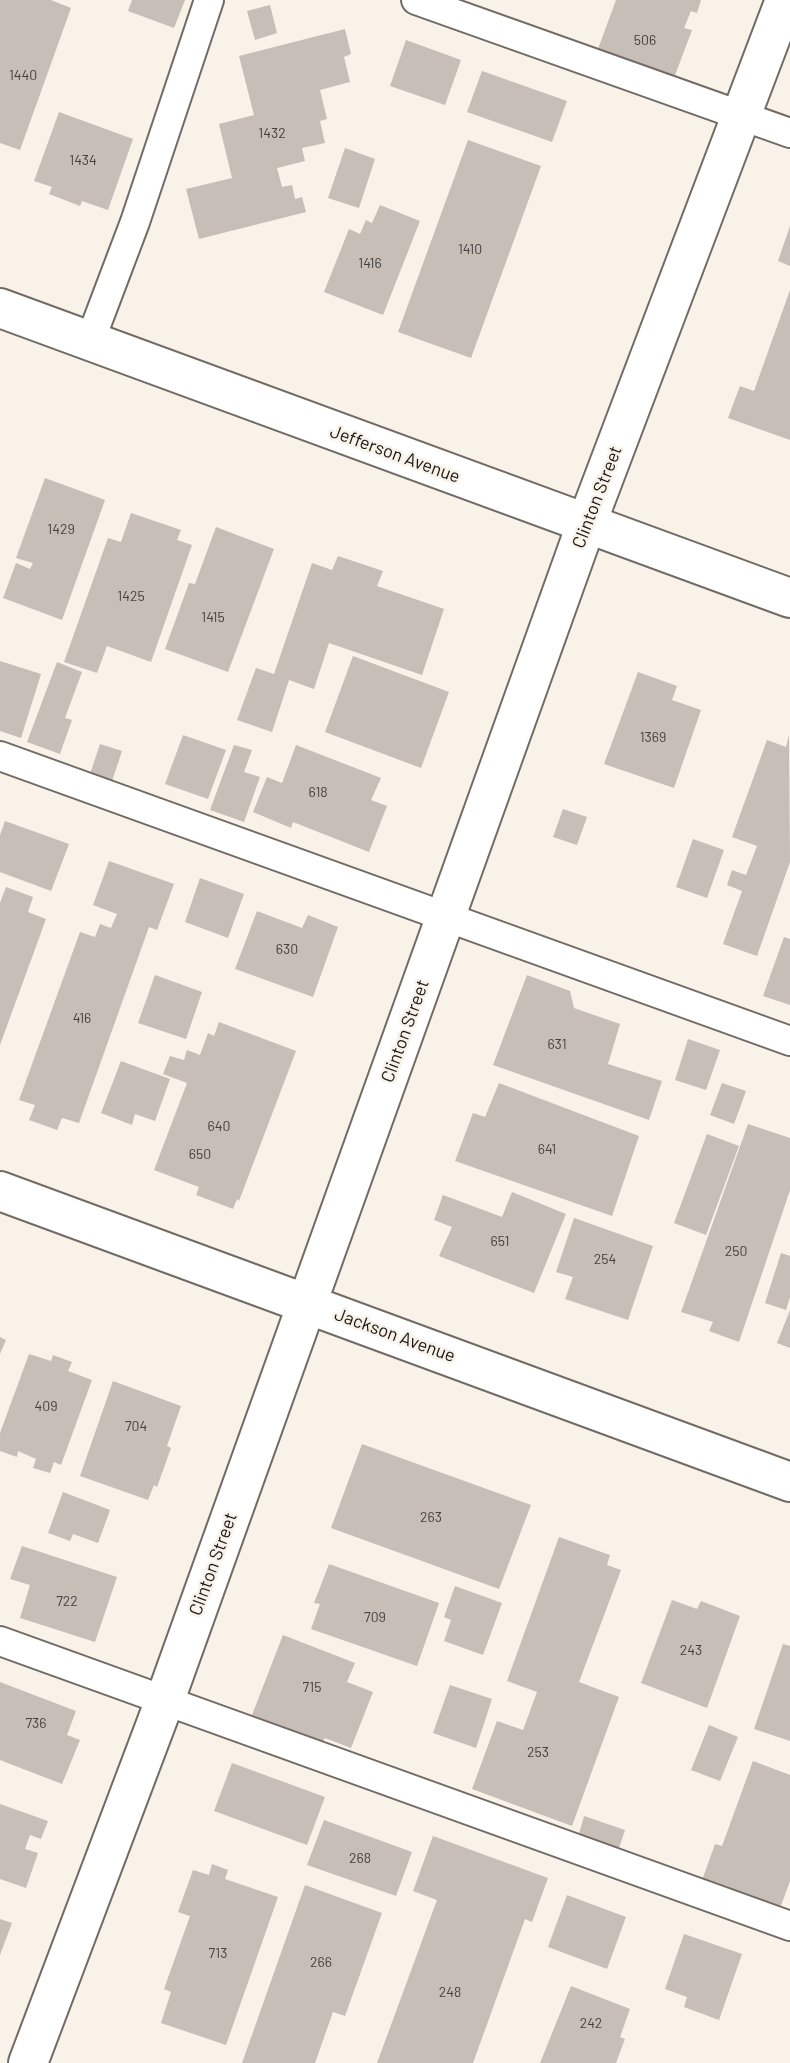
<!DOCTYPE html>
<style>
body{margin:0}
canvas{display:block;background:#f8f2e9}
</style>
<canvas width="790" height="2063"></canvas>
<script>
const context = document.querySelector('canvas').getContext('2d');
context.lineJoin = 'round';
function fillPath(path, color) {
  context.fillStyle = color;
  context.fill(path, 'evenodd');
}
function strokePath(path, color, width, dash) {
  context.strokeStyle = color;
  context.lineWidth = width;
  context.lineCap = dash ? 'butt' : 'round';
  context.setLineDash(dash || []);
  context.stroke(path);
}
function write(font, color, halo, rows, align = 'center') {
  context.font = font + ' Barlow,sans-serif';
  context.lineWidth = 5;
  context.setLineDash([]);
  context.textBaseline = 'middle';
  context.strokeStyle = halo;
  context.fillStyle = color;
  for (const [text, x, y, turn = 0] of rows) {
    context.save();
    context.translate(x, y);
    context.rotate((+turn || 0) * Math.PI / 180);
    context.textAlign = isNaN(turn) ? turn : align;
    if (halo) context.strokeText(text, 0, 0);
    context.fillText(text, 0, 0);
    context.restore();
  }
}
const building = new Path2D(`
 M 0,0 L 51,0 L 71,8 L 20,150 L 0,143 Z
 M 132,0 L 185,0 L 174,28 L 128,11 Z
 M 616,0 L 701,0 L 697,13 L 691,11 L 684,28 L 692,30 L 674,78 L 598,49 Z
 M 270,5 L 277,33 L 255,40 L 247,11 Z
 M 345,29 L 351,54 L 344,57 L 350,82 L 320,90 L 327,119 L 320,121 L 325,143 L 302,148 L 305,161 L 277,168 L 282,187 L 292,185 L 295,199 L 302,197 L 306,212 L 199,239 L 186,189 L 232,178 L 219,124 L 254,115 L 239,56 Z
 M 406,40 L 461,60 L 445,105 L 390,86 Z
 M 482,71 L 567,101 L 552,142 L 467,112 Z
 M 59,112 L 133,139 L 108,210 L 82,201 L 80,206 L 49,194 L 52,187 L 34,181 Z
 M 468,140 L 541,166 L 471,358 L 398,332 Z
 M 345,148 L 375,159 L 359,208 L 328,198 Z
 M 380,205 L 420,221 L 383,315 L 324,292 L 349,229 L 360,234 L 366,220 L 372,223 Z
 M 790,226 L 790,266 L 778,261 Z
 M 790,290 L 790,440 L 728,418 L 740,386 L 754,391 Z
 M 45,478 L 105,500 L 62,620 L 3,598 L 16,563 L 30,569 L 33,563 L 16,558 Z
 M 131,513 L 181,530 L 177,540 L 192,545 L 151,662 L 107,646 L 97,673 L 64,662 L 108,538 L 121,542 Z
 M 216,527 L 274,549 L 228,672 L 165,649 L 189,583 L 195,584 Z
 M 338,556 L 383,571 L 377,586 L 444,609 L 422,675 L 329,643 L 314,689 L 289,680 L 272,732 L 237,720 L 256,668 L 274,674 L 312,563 L 332,570 Z
 M 353,656 L 449,692 L 421,768 L 325,732 Z
 M 0,661 L 41,674 L 21,738 L 0,731 Z
 M 57,662 L 82,672 L 65,718 L 72,720 L 60,754 L 27,742 Z
 M 638,672 L 677,686 L 672,700 L 701,710 L 674,788 L 604,764 Z
 M 183,735 L 226,750 L 208,799 L 165,784 Z
 M 789,735 L 790,862 L 757,956 L 723,944 L 742,891 L 727,885 L 732,870 L 746,875 L 757,846 L 732,837 L 767,740 L 786,747 Z
 M 100,744 L 122,751 L 112,781 L 90,774 Z
 M 234,745 L 252,750 L 244,772 L 260,777 L 244,822 L 210,810 Z
 M 296,745 L 381,778 L 371,800 L 387,806 L 369,852 L 293,822 L 291,828 L 253,812 L 267,777 L 282,783 Z
 M 563,809 L 587,817 L 577,845 L 553,837 Z
 M 5,821 L 69,844 L 51,891 L 0,872 L 0,835 Z
 M 693,839 L 724,850 L 707,898 L 676,887 Z
 M 109,861 L 174,884 L 157,930 L 149,927 L 79,1123 L 62,1118 L 57,1130 L 29,1120 L 35,1105 L 19,1100 L 80,932 L 95,937 L 100,924 L 111,928 L 117,914 L 93,905 Z
 M 200,878 L 244,894 L 228,938 L 185,922 Z
 M 6,887 L 33,897 L 28,912 L 46,919 L 0,1045 L 0,903 Z
 M 257,911 L 302,928 L 308,915 L 338,927 L 313,997 L 235,969 Z
 M 784,937 L 790,939 L 790,1005 L 763,996 Z
 M 155,975 L 202,992 L 186,1039 L 138,1023 Z
 M 527,975 L 570,991 L 574,1008 L 620,1024 L 608,1064 L 662,1081 L 649,1120 L 493,1065 Z
 M 219,1022 L 296,1051 L 239,1201 L 237,1199 L 233,1209 L 196,1195 L 199,1187 L 154,1170 L 187,1083 L 163,1074 L 170,1056 L 184,1060 L 187,1050 L 200,1055 L 208,1033 L 214,1036 Z
 M 688,1039 L 720,1050 L 706,1090 L 675,1080 Z
 M 121,1061 L 170,1079 L 155,1121 L 135,1114 L 132,1125 L 101,1113 Z
 M 499,1083 L 639,1136 L 612,1216 L 455,1161 L 473,1113 L 485,1117 Z
 M 722,1083 L 746,1091 L 734,1124 L 710,1115 Z
 M 748,1124 L 790,1138 L 790,1190 L 739,1342 L 709,1331 L 713,1322 L 681,1312 Z
 M 707,1134 L 739,1146 L 706,1235 L 674,1223 Z
 M 512,1192 L 566,1214 L 534,1293 L 439,1256 L 452,1227 L 434,1220 L 443,1195 L 502,1217 Z
 M 574,1218 L 653,1246 L 628,1320 L 565,1299 L 573,1277 L 556,1272 Z
 M 781,1253 L 790,1256 L 790,1297 L 786,1310 L 765,1303 Z
 M 790,1310 L 790,1348 L 777,1343 Z
 M 0,1337 L 6,1340 L 0,1354 Z
 M 29,1354 L 51,1361 L 53,1355 L 72,1362 L 68,1371 L 92,1380 L 61,1465 L 54,1462 L 50,1473 L 33,1468 L 36,1459 L 18,1451 L 17,1457 L 0,1451 L 0,1433 Z
 M 113,1381 L 181,1406 L 167,1446 L 171,1448 L 157,1487 L 154,1485 L 148,1500 L 80,1476 Z
 M 362,1444 L 531,1505 L 499,1589 L 331,1528 Z
 M 63,1492 L 110,1510 L 98,1543 L 73,1534 L 70,1541 L 48,1533 Z
 M 559,1537 L 610,1555 L 607,1565 L 621,1570 L 579,1682 L 619,1697 L 572,1826 L 472,1789 L 497,1721 L 523,1730 L 537,1692 L 507,1681 Z
 M 22,1546 L 117,1577 L 95,1642 L 20,1618 L 30,1585 L 10,1579 Z
 M 329,1564 L 439,1603 L 417,1666 L 311,1629 L 320,1604 L 314,1603 Z
 M 455,1586 L 502,1603 L 483,1655 L 444,1641 L 451,1620 L 444,1617 Z
 M 672,1600 L 697,1609 L 701,1601 L 740,1616 L 707,1708 L 641,1683 Z
 M 283,1635 L 355,1663 L 347,1682 L 373,1692 L 351,1748 L 325,1738 L 322,1743 L 252,1715 Z
 M 783,1644 L 790,1646 L 790,1741 L 754,1729 Z
 M 0,1682 L 76,1711 L 67,1735 L 80,1740 L 62,1784 L 0,1760 Z
 M 450,1685 L 492,1699 L 476,1748 L 433,1733 Z
 M 709,1725 L 738,1737 L 720,1781 L 691,1770 Z
 M 753,1761 L 790,1775 L 790,1881 L 779,1911 L 701,1883 L 715,1844 L 722,1846 Z
 M 232,1763 L 325,1797 L 307,1845 L 214,1811 Z
 M 0,1804 L 48,1821 L 41,1839 L 30,1835 L 25,1849 L 38,1853 L 26,1888 L 0,1879 Z
 M 584,1816 L 625,1830 L 617,1854 L 577,1841 Z
 M 324,1820 L 412,1852 L 396,1896 L 307,1865 Z
 M 433,1836 L 548,1878 L 532,1922 L 525,1919 L 473,2063 L 377,2063 L 437,1900 L 413,1891 Z
 M 212,1864 L 228,1870 L 225,1879 L 278,1897 L 226,2045 L 161,2023 L 171,1992 L 164,1989 L 190,1916 L 178,1912 L 193,1870 L 209,1875 Z
 M 305,1885 L 382,1913 L 345,2016 L 333,2012 L 315,2063 L 242,2063 Z
 M 567,1895 L 626,1917 L 607,1969 L 548,1947 Z
 M 0,1919 L 12,1923 L 0,1955 Z
 M 684,1934 L 742,1954 L 719,2020 L 684,2007 L 687,1997 L 665,1989 Z
 M 571,1986 L 630,2009 L 620,2037 L 625,2039 L 616,2063 L 540,2063 Z`);
const service = new Path2D(`
 M 416,0 L 790,133
 M 90,341 L 135,222 L 209,0
 M 0,756 L 790,1041
 M 0,1641 L 790,1926`);
const minor = new Path2D(`
 M 0,1191 L 790,1482
 M 28,2063 L 165,1700 L 586,525 L 785,0`);
const secondary = new Path2D(`
 M 0,308 L 790,598`);
const numberNames = [
 ["506",645,40],
 ["1440",23,75],
 ["1432",272,133],
 ["1434",83,160],
 ["1410",470,249],
 ["1416",370,263],
 ["1429",61,529],
 ["1425",131,596],
 ["1415",213,617],
 ["1369",653,737],
 ["618",318,792],
 ["630",287,949],
 ["416",82,1018],
 ["631",557,1044],
 ["640",219,1126],
 ["641",547,1149],
 ["650",200,1154],
 ["651",500,1241],
 ["250",736,1251],
 ["254",605,1259],
 ["409",46,1406],
 ["704",136,1426],
 ["263",431,1517],
 ["722",67,1601],
 ["709",375,1617],
 ["243",691,1650],
 ["715",312,1687],
 ["736",36,1723],
 ["253",538,1752],
 ["268",360,1858],
 ["713",218,1953],
 ["266",321,1962],
 ["248",450,1992],
 ["242",591,2023]
];
const streetNames = [
 ["Jefferson Avenue",395,454,20],
 ["Clinton Street",597,497,-69],
 ["Clinton Street",405,1031,-70],
 ["Jackson Avenue",395,1335,20],
 ["Clinton Street",213,1564,-70]
];
fillPath(building, '#c6beb7');
strokePath(service, '#716b63', 32);
strokePath(minor, '#716b63', 42);
strokePath(secondary, '#716b63', 42);
strokePath(service, '#fff', 28);
strokePath(minor, '#fff', 38);
strokePath(secondary, '#fff', 38);
write('14px', '#44413d', null, numberNames);
write('18px', '#191714', '#f8f2e9', streetNames);
</script>
